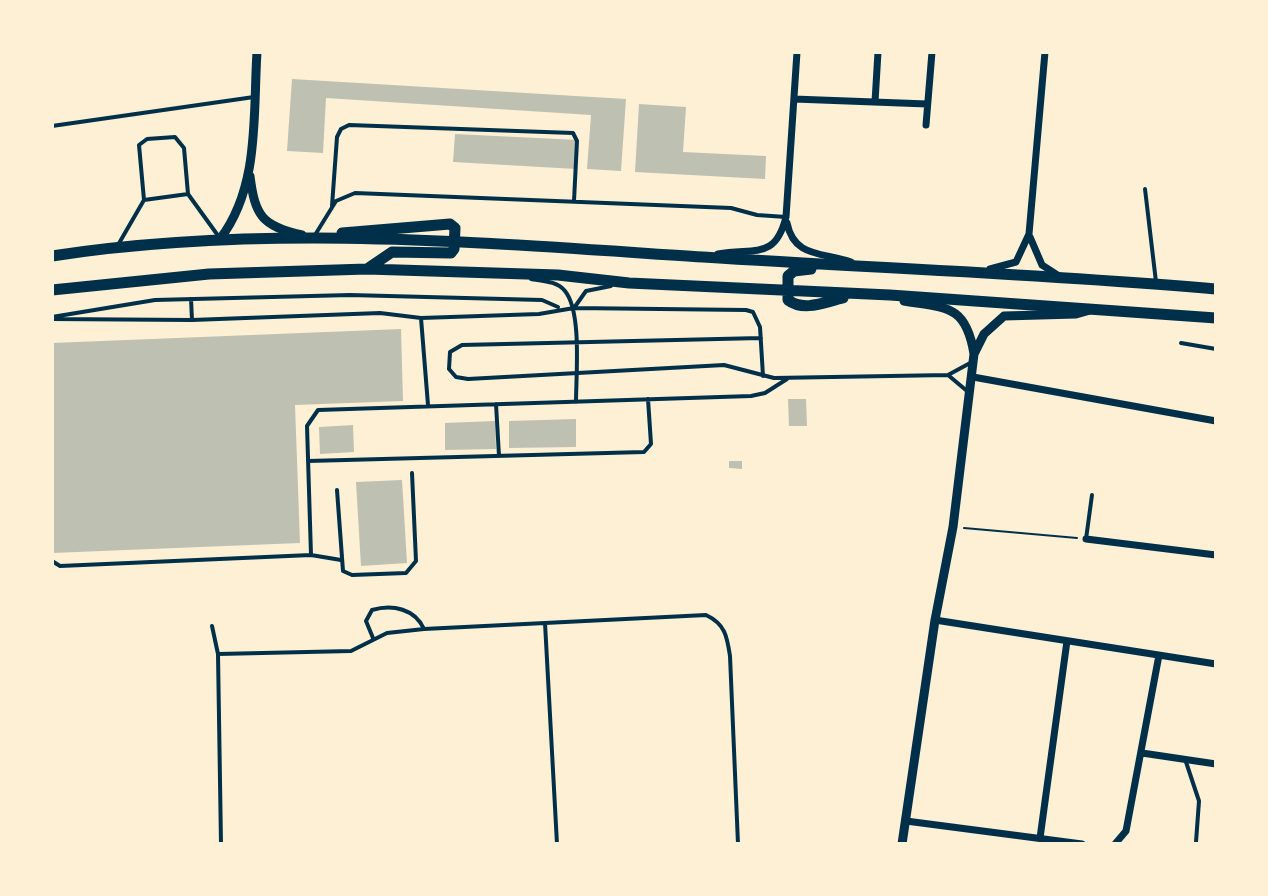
<!DOCTYPE html>
<style>
body{margin:0}
#map{position:relative;width:1268px;height:896px;overflow:hidden;background:#fdf0d5;font-family:Helvetica,sans-serif}
canvas{display:block}
.frame{position:absolute;inset:0;border:54px solid #fdf0d5;pointer-events:none}
</style>
<div id="map">
<canvas width="1268" height="896"></canvas>
<div class="frame"></div>
</div>
<script>
const context = document.querySelector('canvas').getContext('2d');
context.lineJoin = 'round';
function fillPath(path, color) {
  context.fillStyle = color;
  context.fill(path, 'evenodd');
}
function strokePath(path, color, width, dash) {
  context.strokeStyle = color;
  context.lineWidth = width;
  context.lineCap = dash ? 'butt' : 'round';
  context.setLineDash(dash || []);
  context.stroke(path);
}
const building = new Path2D(`
 M 292,79 L 626,99 L 621,171 L 587,169 L 591,115 L 326,98 L 323,153 L 287,151 Z
 M 639,104 L 686,107 L 683,152 L 766,156 L 765,179 L 635,172 Z
 M 455,134 L 578,140 L 576,169 L 453,162 Z
 M 401,329 L 403,401 L 295,405 L 300,543 L 52,553 L 52,343 Z
 M 788,399 L 806,399 L 807,426 L 789,426 Z
 M 576,419 L 576,447 L 509,448 L 509,421 Z
 M 495,421 L 496,449 L 445,450 L 445,423 Z
 M 353,425 L 354,452 L 320,454 L 319,427 Z
 M 729,461 L 742,461 L 742,469 L 729,468 Z
 M 402,480 L 407,563 L 361,566 L 356,482 Z`);
const path = new Path2D(`
 M 964,528 L 1077,538`);
const service = new Path2D(`
 M 52,126 L 254,97
 M 1145,189 L 1156,282
 M 144,200 L 139,145 L 147,139 L 175,137 L 184,148 L 188,194 L 219,237
 M 332,206 L 337,137 L 341,129 L 349,125 L 573,133 L 577,141 L 574,201
 M 315,235 L 336,201 L 355,193 L 731,208 L 757,215 L 786,217
 M 118,245 L 144,200 L 188,194
 M 531,279 C 543,281 557,281 565,291 C 582,312 576,375 576,402
 M 191,299 L 192,320
 M 574,308 L 586,291 L 611,286
 M 52,317 L 155,300 L 350,295 L 542,300 L 558,307
 M 421,318 L 428,405
 M 52,319 L 192,320 L 380,313 L 421,318 L 539,314 L 574,308 L 746,310 L 753,312 L 760,327 L 763,376
 M 761,338 L 462,345 L 450,352 L 449,369 L 456,377 L 468,379 L 724,365 L 774,378 L 948,375 L 967,391
 M 1181,343 L 1216,349
 M 948,375 L 972,362
 M 496,404 L 499,456
 M 308,461 L 644,452 L 651,444 L 648,399
 M 337,490 L 343,571 L 352,575 L 406,573 L 416,561 L 412,473
 M 1086,539 L 1092,495
 M 311,555 L 307,426 L 318,410 L 751,396 L 765,393 L 787,379
 M 52,561 L 60,566 L 311,555 L 341,560
 M 545,623 L 557,844
 M 212,626 L 218,654 L 221,844
 M 373,638 L 366,621 L 372,610 C 393,604 415,609 424,629
 M 218,654 L 351,651 L 387,633 L 424,629 L 706,615 C 725,624 727,636 730,656 L 738,844
 M 1185,759 L 1199,801 L 1196,842`);
const minor = new Path2D(`
 M 794,99 L 927,104
 M 875,102 L 878,52
 M 926,125 L 932,52
 M 787,223 C 794,258 823,252 851,262
 M 1030,237 L 1042,265 L 1059,276
 M 718,254 C 754,247 775,261 786,217 L 797,52
 M 990,269 L 1016,262 L 1029,234 L 1045,52
 M 973,377 L 1216,421
 M 1086,539 L 1216,555
 M 935,620 L 1216,664
 M 1142,753 L 1216,764
 M 906,821 L 1082,844
 M 1040,838 L 1067,641
 M 1115,844 L 1126,831 L 1159,655`);
const tertiary = new Path2D(`
 M 250,176 C 255,216 262,226 302,235
 M 220,239 C 260,187 253,114 257,52
 M 974,354 L 984,334 L 1004,316 L 1076,314 L 1090,310
 M 902,844 L 935,620 L 953,527 L 974,354 C 966,305 947,308 904,301`);
const primary = new Path2D(`
 M 342,233 L 450,224 L 455,228 L 454,249 L 451,253 L 392,252 L 367,269
 M 52,256 C 268,223 486,243 703,257 C 874,268 1045,274 1216,289
 M 811,269 L 794,271 L 788,276 L 788,300 C 804,312 825,302 843,298
 M 52,290 L 209,274 L 367,269 L 558,275 L 629,283 L 890,295 L 1216,318`);
fillPath(building, '#bec0b2');
strokePath(path, '#003049', 2);
strokePath(service, '#003049', 4);
strokePath(minor, '#003049', 7);
strokePath(tertiary, '#003049', 9);
strokePath(primary, '#003049', 11);
</script>
